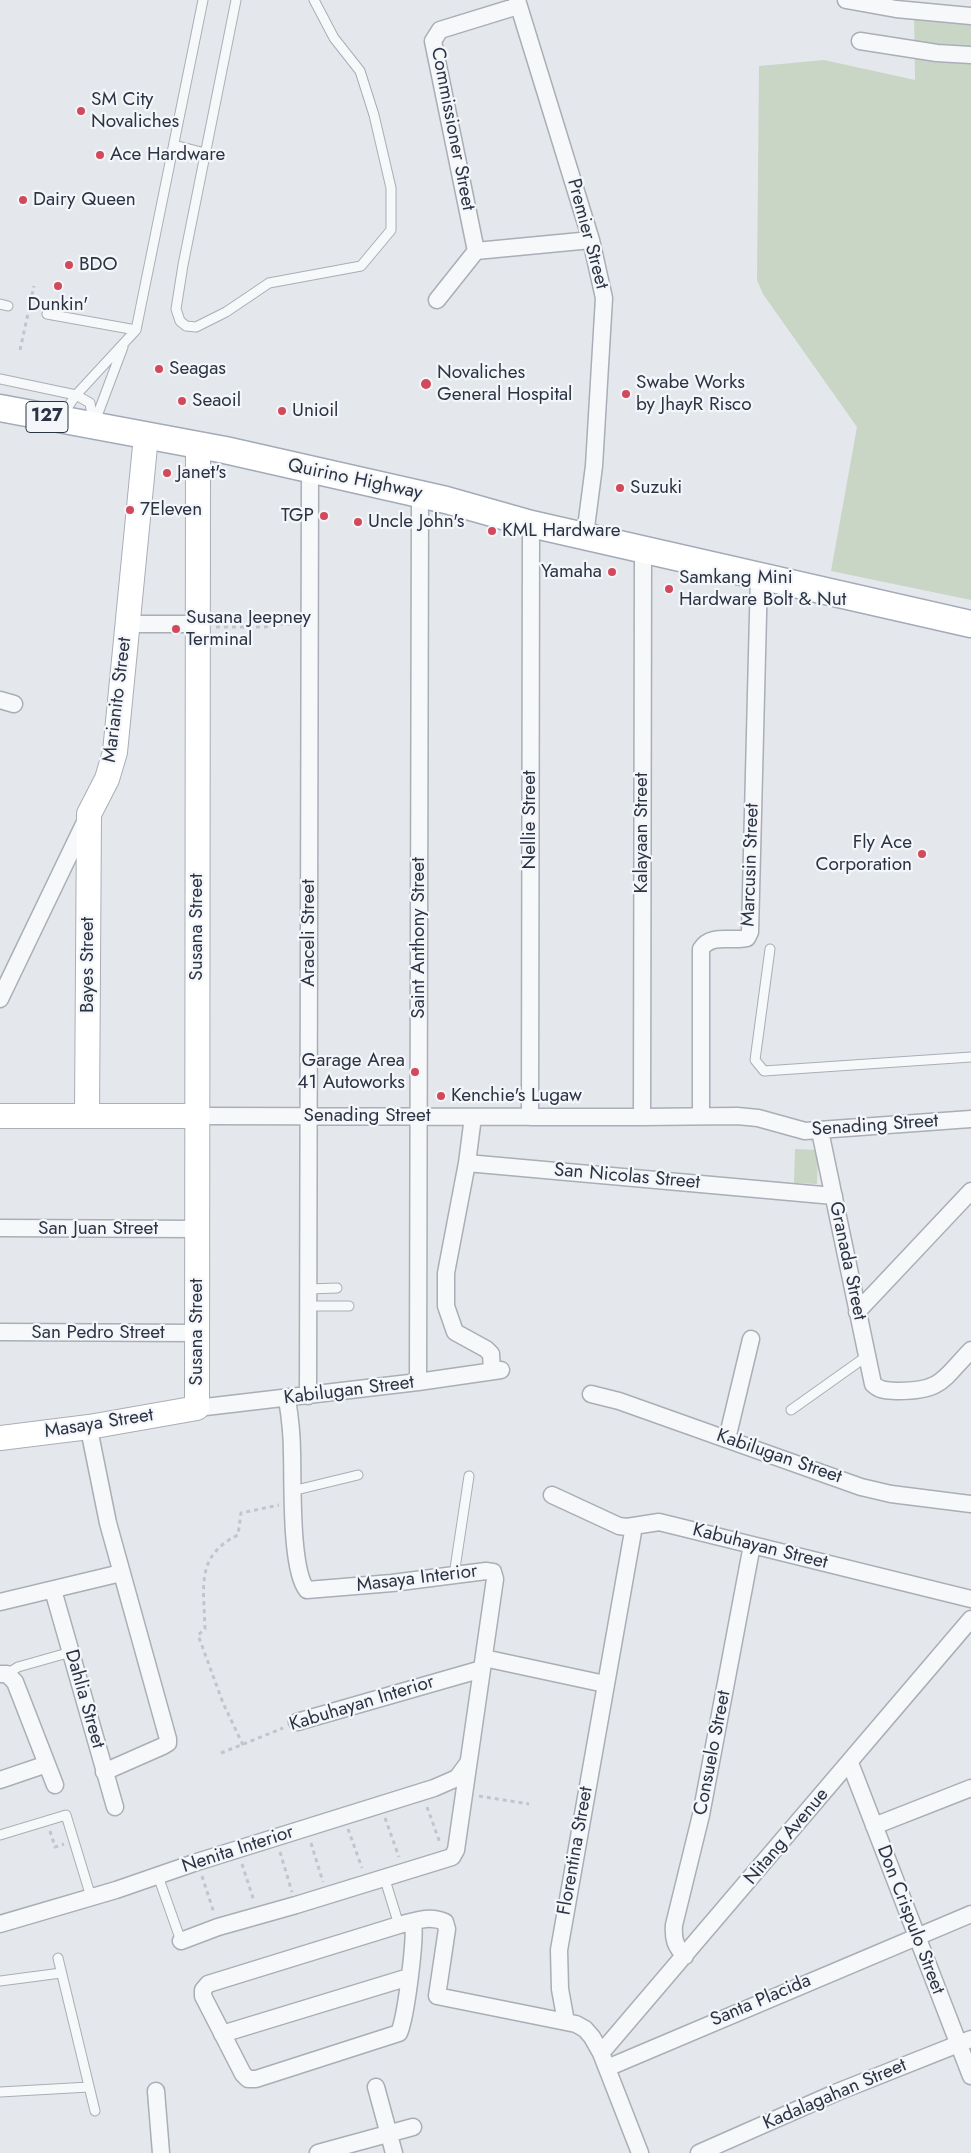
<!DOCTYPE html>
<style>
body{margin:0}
canvas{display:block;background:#e4e7ec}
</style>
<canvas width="971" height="2153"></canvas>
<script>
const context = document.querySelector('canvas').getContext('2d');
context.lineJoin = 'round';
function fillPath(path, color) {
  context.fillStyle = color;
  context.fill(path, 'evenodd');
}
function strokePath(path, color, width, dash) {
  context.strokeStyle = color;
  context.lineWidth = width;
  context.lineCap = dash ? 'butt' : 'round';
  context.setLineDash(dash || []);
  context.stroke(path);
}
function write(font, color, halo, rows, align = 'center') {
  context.font = font + ' Jost,sans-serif';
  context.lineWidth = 4.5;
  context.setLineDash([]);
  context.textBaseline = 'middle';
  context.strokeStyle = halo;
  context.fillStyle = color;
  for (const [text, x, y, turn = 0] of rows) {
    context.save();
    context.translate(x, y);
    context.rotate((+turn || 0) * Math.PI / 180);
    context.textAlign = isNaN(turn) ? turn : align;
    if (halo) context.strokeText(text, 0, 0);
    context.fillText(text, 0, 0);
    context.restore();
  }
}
const green = new Path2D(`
 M 914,13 L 971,19 L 971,600 L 831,571 L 857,427 L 763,294 L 757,280 L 759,66 L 824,60 L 915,80 Z
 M 795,1149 L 818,1150 L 817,1184 L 794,1183 Z`);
const path = new Path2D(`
 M 20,350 L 34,286
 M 216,627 L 266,627 L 271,624 L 294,624
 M 243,1745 L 223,1703 L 198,1635 L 205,1629 C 204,1587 195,1556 238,1535 L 241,1513 L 279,1505
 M 221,1753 L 283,1728
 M 479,1796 L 529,1804
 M 427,1807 L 440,1843
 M 385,1818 L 399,1857
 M 348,1829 L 362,1868
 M 50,1831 L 55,1847 L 64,1844
 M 311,1843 L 323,1882
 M 280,1852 L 292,1892
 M 242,1864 L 254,1901
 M 202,1876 L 214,1913`);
const lane = new Path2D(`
 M 236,0 L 183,265 L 176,309 L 180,321 L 186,326 L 196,327 L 226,312 L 269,283 L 361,266 L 391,230 L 391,188 L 374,115 L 360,71 L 334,38 L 314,0
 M 174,145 L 205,153
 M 0,304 L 8,306
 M 47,314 L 136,330
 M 0,379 L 76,395 L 90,403 L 93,422
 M 61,417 L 76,395 L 136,330 L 203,0
 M 94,424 L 123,347
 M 770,949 L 755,1060 L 764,1071 L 971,1057
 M 309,1289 L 337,1288
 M 309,1306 L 349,1306
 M 791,1410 L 867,1356
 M 292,1491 L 358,1475
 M 454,1575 L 469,1476
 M 7,1674 L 18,1667 L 71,1652
 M 0,1835 L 66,1815 L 91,1897
 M 158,1876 L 181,1941
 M 386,1883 L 399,1925
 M 58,1958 L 95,2111
 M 0,1981 L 61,1973
 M 0,2092 L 89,2087`);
const street = new Path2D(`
 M 517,0 L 591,240 L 604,298 L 594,466 L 585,535
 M 846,0 L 896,9 L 971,16
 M 860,41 L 937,53 L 971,55
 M 476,251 L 433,41 L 440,30 L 518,6
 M 437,300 L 476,251 L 591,240
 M 128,624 L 197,624
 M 0,700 L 14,704
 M 0,999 L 86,820
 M 701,1115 L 701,949 C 711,933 731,942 747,938 L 750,932 L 759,575
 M 197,1116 L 642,1117 L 737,1116 L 758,1118 L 805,1131 L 971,1119
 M 473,1117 L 467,1163 L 446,1273 L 446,1306 L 455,1332 L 486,1349 L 491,1354 L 492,1371
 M 530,1117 L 531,524
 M 642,1117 L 643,549
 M 820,1131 L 873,1384 C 881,1392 889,1390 899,1391 C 942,1391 943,1379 971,1350
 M 467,1163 L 834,1196
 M 0,1228 L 196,1229
 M 857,1312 L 971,1191
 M 0,1332 L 196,1333
 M 418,1382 L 420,494
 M 591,1394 L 619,1401 L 861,1487 L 891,1494 L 971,1504
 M 308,1396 L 310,469
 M 197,1408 L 418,1382 L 501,1370
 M 91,1439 L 108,1523 L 168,1739 L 168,1743 L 163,1746 L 104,1772
 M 727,1439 L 751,1339
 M 552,1495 L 619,1526 L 627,1527 L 659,1522 L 971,1599
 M 53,1590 L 115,1807
 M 0,1602 L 121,1573
 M 484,1658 L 605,1684
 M 0,1674 L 7,1674 L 15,1682 L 55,1785
 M 297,1722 L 482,1669
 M 850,1763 L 971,2076
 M 0,1780 L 47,1764
 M 874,1826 L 971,1788
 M 413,1922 C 416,1938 406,2017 399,2033 L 256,2079 L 248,2079 L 243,2074 L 203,1996 L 203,1990 L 208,1984 L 399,1925 C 415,1921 429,1915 445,1922 L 447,1929 L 437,1996 L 576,2024 L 585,2029 L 592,2037 L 601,2053 L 640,2153
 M 0,1924 L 116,1890 L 197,1862 L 434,1788 L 457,1778 L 468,1763
 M 181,1941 L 218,1927 L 296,1905 L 452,1857 L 456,1850 L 495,1579 L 493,1572 L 486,1571 L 392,1583 L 307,1590 C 290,1570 293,1481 292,1453 C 292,1435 290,1417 287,1399
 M 685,1956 C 675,1946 673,1939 674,1925 L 701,1815 L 752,1545
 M 566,2022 L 560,1989 L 559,1950 L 634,1526
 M 222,2034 L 409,1977
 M 601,2053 L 971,1619
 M 607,2068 L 971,1914
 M 376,2087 L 394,2153
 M 156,2091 L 161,2153
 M 318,2153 L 413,2127
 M 699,2153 L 835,2093 L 971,2039`);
const secondary = new Path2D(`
 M 0,1116 L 197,1116
 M 87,1116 L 89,814 L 107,779 L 115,752 L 146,436
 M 0,1438 L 89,1427 L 197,1408 L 198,446`);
const primary = new Path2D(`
 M 0,408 L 225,450 L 446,500 L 531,524 L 971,624`);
const markers = [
 [81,111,5,"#d1495b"],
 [100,155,5,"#d1495b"],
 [23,200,5,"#d1495b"],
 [69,265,5,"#d1495b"],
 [58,286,5,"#d1495b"],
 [159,369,5,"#d1495b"],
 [426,384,6,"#d1495b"],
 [626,394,5,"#d1495b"],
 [182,401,5,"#d1495b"],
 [282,411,5,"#d1495b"],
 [167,473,5,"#d1495b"],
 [620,488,5,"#d1495b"],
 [130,510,5,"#d1495b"],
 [324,516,5,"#d1495b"],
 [358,522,5,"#d1495b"],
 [492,531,5,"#d1495b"],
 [612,572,5,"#d1495b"],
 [669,589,5,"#d1495b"],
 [176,629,5,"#d1495b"],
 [922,854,5,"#d1495b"],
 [415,1072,5,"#d1495b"],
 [441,1096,5,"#d1495b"]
];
const shields = [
 [47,417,42]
];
const shieldNames = [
 ["127",47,417]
];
const poiNames = [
 ["SM City",91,100],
 ["Novaliches",91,122],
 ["Ace Hardware",110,155],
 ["Dairy Queen",33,200],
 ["BDO",79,265],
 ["Dunkin'",58,305,"center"],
 ["Seagas",169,369],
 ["Novaliches",437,373],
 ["General Hospital",437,395],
 ["Swabe Works",636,383],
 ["by JhayR Risco",636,405],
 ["Seaoil",192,401],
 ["Unioil",292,411],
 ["Janet's",177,473],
 ["Suzuki",630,488],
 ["7Eleven",140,510],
 ["TGP",314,516,"right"],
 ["Uncle John's",368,522],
 ["KML Hardware",502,531],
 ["Yamaha",602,572,"right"],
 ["Samkang Mini",679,578],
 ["Hardware Bolt & Nut",679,600],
 ["Susana Jeepney",186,618],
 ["Terminal",186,640],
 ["Fly Ace",912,843,"right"],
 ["Corporation",912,865,"right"],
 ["Garage Area",405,1061,"right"],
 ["41 Autoworks",405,1083,"right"],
 ["Kenchie's Lugaw",451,1096]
];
const streetNames = [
 ["Commissioner Street",452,129,79],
 ["Premier Street",587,234,75],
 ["Quirino Highway",355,480,12],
 ["Marianito Street",118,700,-83],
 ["Nellie Street",530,820,-90],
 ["Kalayaan Street",642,833,-90],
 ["Marcusin Street",751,865,-88],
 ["Susana Street",197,927,-90],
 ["Araceli Street",309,933,-90],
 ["Saint Anthony Street",419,938,-90],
 ["Bayes Street",88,965,-90],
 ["Senading Street",367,1116],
 ["Senading Street",875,1126,-4],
 ["San Nicolas Street",627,1177,5],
 ["San Juan Street",98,1229],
 ["Granada Street",847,1261,78],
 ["Susana Street",197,1332,-90],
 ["San Pedro Street",98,1333],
 ["Kabilugan Street",349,1391,-7],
 ["Masaya Street",99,1424,-9],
 ["Kabilugan Street",779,1457,19],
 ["Kabuhayan Street",760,1547,14],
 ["Masaya Interior",417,1579,-7],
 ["Dahlia Street",84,1699,74],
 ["Kabuhayan Interior",362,1704,-17],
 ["Consuelo Street",713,1753,-79],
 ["Nitang Avenue",787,1837,-50],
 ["Nenita Interior",238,1850,-18],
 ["Florentina Street",576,1851,-80],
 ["Don Crispulo Street",910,1920,69],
 ["Santa Placida",761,2001,-23],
 ["Kadalagahan Street",835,2095,-23]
];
fillPath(green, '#c9d6c5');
strokePath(lane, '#a9aeb7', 11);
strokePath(street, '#a9aeb7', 19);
strokePath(secondary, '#a9aeb7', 26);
strokePath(primary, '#a3abb8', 29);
strokePath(path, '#c2c5cb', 3, [4, 4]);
strokePath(lane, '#f7f8fa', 9);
strokePath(street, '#f7f8fa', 16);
strokePath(secondary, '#fff', 24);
strokePath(primary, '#fff', 26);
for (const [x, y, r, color] of markers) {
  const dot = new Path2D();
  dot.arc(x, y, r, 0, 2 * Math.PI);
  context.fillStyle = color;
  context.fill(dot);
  strokePath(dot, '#f4f6f9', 2);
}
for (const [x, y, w] of shields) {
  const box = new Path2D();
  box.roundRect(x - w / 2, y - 15.5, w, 31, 4);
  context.fillStyle = '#f4f6f9';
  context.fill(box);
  strokePath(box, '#2b3445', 1);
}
write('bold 18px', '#2b3445', null, shieldNames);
write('19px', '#2b3445', '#f4f6f9', poiNames, 'left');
write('19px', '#2b3445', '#f4f6f9', streetNames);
</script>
